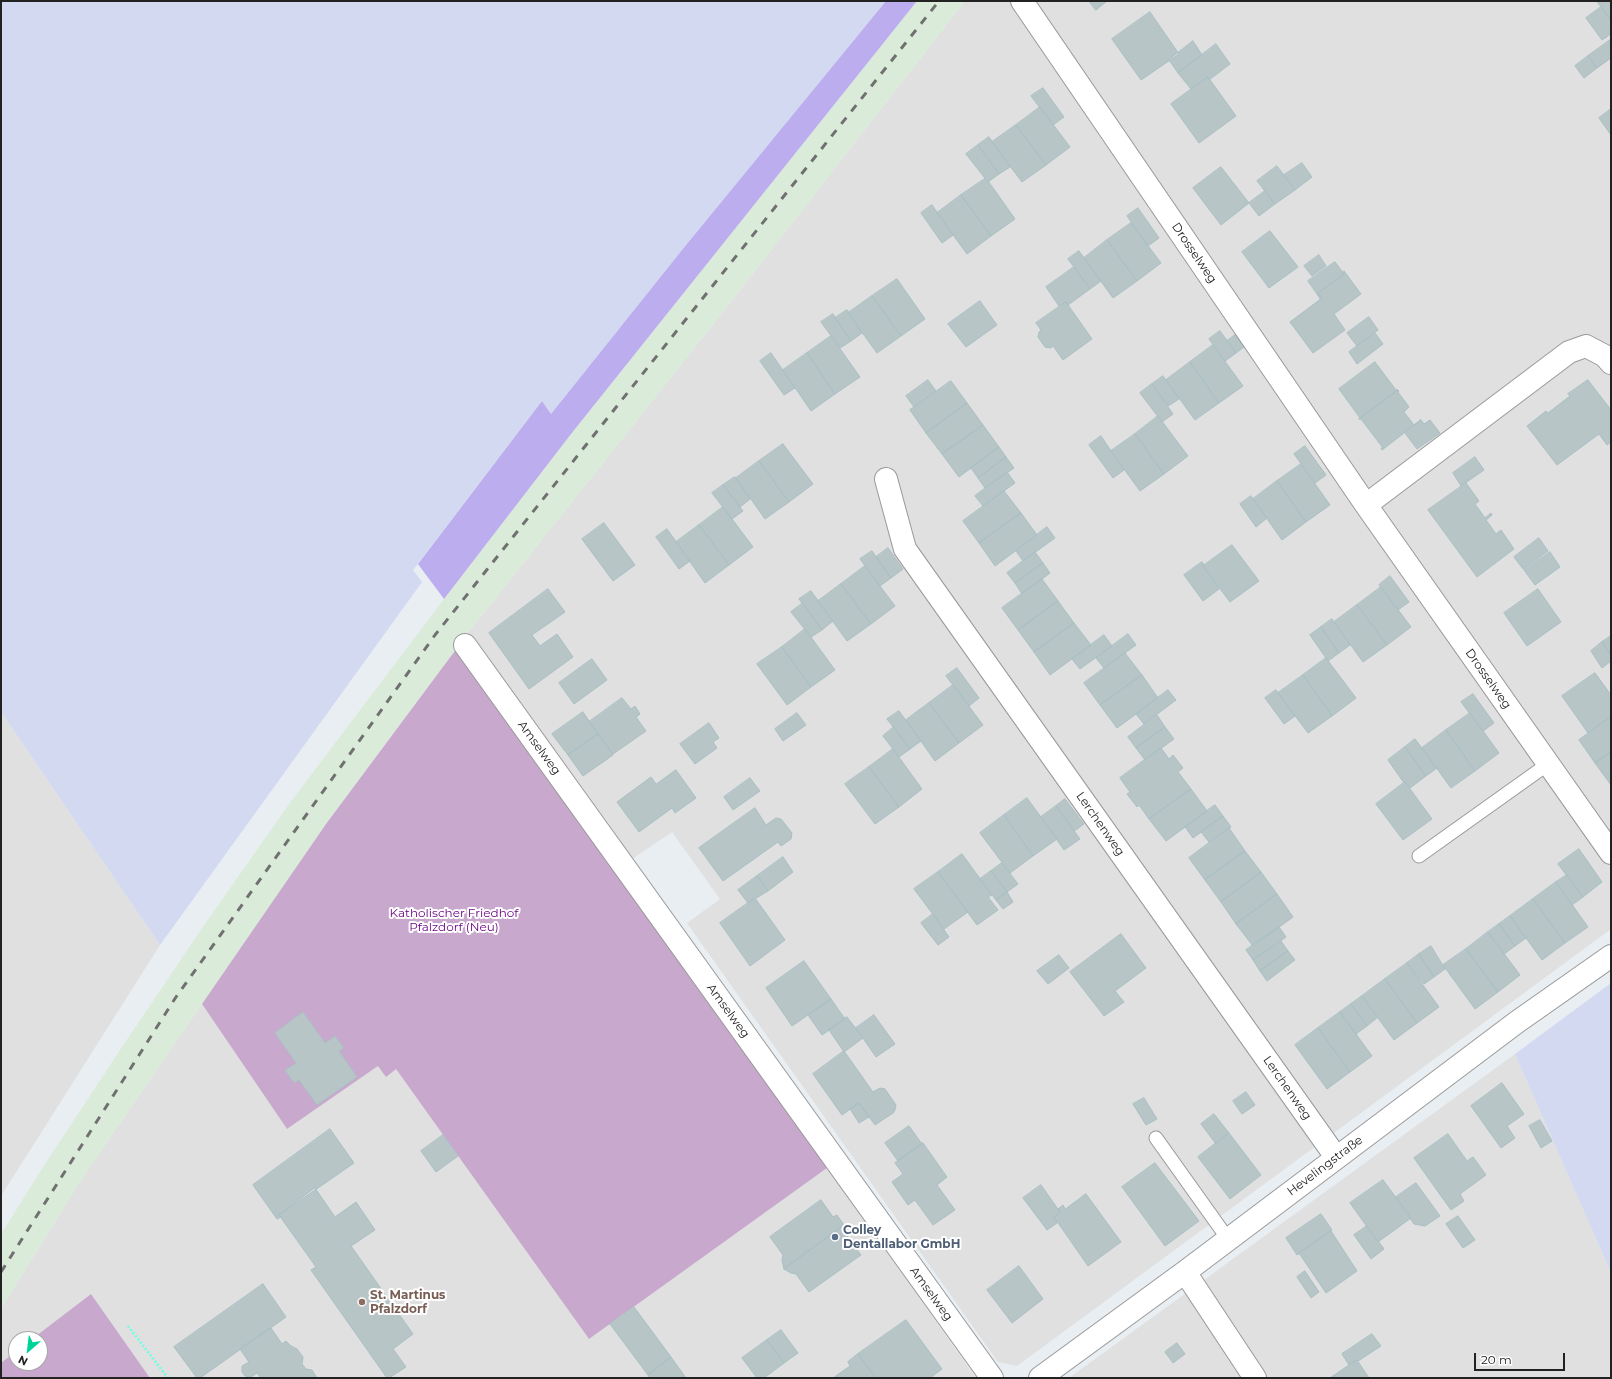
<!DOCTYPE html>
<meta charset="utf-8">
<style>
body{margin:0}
#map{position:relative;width:1612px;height:1379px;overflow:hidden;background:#e8eef2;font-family:Montserrat,sans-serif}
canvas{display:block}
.frame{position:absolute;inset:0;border:2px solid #222;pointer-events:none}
.north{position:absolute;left:8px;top:1331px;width:40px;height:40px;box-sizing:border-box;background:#fff;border:1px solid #a7a7a7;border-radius:50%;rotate:208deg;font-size:11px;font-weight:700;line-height:16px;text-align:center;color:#222}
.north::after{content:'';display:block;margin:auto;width:14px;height:18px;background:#00d398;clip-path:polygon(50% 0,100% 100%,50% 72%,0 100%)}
.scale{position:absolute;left:1474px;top:1353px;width:91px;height:18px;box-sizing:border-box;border:2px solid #222;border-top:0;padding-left:5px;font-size:12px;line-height:14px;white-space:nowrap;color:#222;-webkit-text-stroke:3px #fff;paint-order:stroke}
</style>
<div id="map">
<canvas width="1612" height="1379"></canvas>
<div class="frame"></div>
<div class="north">N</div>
<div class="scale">20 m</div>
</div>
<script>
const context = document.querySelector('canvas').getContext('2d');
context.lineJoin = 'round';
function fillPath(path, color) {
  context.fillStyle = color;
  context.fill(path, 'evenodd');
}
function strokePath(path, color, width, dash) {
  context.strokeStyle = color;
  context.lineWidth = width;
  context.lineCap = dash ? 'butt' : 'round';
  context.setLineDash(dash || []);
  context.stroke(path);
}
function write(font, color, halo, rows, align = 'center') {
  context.font = font + ' Montserrat,sans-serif';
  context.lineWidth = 4;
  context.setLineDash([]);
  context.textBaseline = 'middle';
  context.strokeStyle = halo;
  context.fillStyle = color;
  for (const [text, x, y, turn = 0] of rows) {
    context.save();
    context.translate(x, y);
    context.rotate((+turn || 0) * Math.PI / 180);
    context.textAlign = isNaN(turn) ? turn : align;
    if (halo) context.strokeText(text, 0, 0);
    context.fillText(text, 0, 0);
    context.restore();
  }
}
const residential = new Path2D(`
 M 965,1 L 1611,1 L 1611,929 L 1017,1366 L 998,1362 L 687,923 L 720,899 L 672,832 L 629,861 L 467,634 L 723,312 Z
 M 1,712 L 160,945 L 1,1196 Z
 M 202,1004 L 287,1129 L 378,1066 L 396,1069 L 589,1339 L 827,1168 L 976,1378 L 150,1378 L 91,1294 L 32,1339 L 16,1339 L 16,1351 L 1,1363 L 1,1309 L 79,1183 Z
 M 1515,1054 L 1611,1273 L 1611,1378 L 1069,1378 Z`);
const industrial = new Path2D(`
 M 917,1 L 965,1 L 723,312 L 467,634 L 326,824 L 79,1183 L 1,1309 L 1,1234 L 45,1164 L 120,1050 L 200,931 L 289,804 L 444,599 L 571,434 Z`);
const farmland = new Path2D(`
 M 1,1 L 886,1 L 682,250 L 551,414 L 542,401 L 413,570 L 422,582 L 160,945 L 1,712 Z
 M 1611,983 L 1611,1273 L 1515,1054 Z`);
const grass = new Path2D(`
 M 886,1 L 917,1 L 571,434 L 444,599 L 418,564 L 542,401 L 551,414 L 682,250 Z`);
const cemetery = new Path2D(`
 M 457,648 L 827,1168 L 589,1339 L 396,1069 L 386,1077 L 378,1066 L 287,1129 L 202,1004 L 326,824 Z
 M 91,1294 L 150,1378 L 1,1378 L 1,1363 L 16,1351 L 16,1363 L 40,1363 L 40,1339 L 32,1339 Z`);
const building = new Path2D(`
 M 1089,1 L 1107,1 L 1096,10 Z
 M 1597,1 L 1611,1 L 1611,21 L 1601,7 Z
 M 1601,7 L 1611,21 L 1611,34 L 1602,40 L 1586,18 Z
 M 1150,12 L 1179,54 L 1141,80 L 1112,39 Z
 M 1610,40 L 1611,58 L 1597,68 L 1588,56 Z
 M 1193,41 L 1202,55 L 1178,73 L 1169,60 Z
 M 1216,44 L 1230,64 L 1209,80 L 1208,77 L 1191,89 L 1178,73 Z
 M 1588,56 L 1597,68 L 1584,78 L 1575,66 Z
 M 1208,77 L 1236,116 L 1199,143 L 1171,104 Z
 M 1043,88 L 1064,117 L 1053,125 L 1031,96 Z
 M 1040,107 L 1070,147 L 1046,165 L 1016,125 Z
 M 1611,109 L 1611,135 L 1599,118 Z
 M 1016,125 L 1046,165 L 1022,182 L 992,142 Z
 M 989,137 L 1010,167 L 999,174 L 978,145 Z
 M 978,145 L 999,174 L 988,182 L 966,154 Z
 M 1302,163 L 1312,177 L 1295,190 L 1284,175 Z
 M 1277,166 L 1295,190 L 1275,204 L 1257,181 Z
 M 1221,167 L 1249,203 L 1221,225 L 1193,188 Z
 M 986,178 L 1015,219 L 991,236 L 961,195 Z
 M 1265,191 L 1275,204 L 1259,216 L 1249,203 Z
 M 961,195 L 991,236 L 967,254 L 937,213 Z
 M 932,205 L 953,235 L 942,243 L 921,213 Z
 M 1138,208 L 1159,238 L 1148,246 L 1127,216 Z
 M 1131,223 L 1161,263 L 1137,281 L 1107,240 Z
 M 1270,231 L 1298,267 L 1269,288 L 1242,252 Z
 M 1107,240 L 1137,281 L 1113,298 L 1084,258 Z
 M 1079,251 L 1101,281 L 1090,289 L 1068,259 Z
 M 1319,255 L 1326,266 L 1312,276 L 1304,266 Z
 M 1335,262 L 1344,274 L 1318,293 L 1322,298 L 1321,300 L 1308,281 Z
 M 1074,267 L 1090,289 L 1068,305 L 1066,302 L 1059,306 L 1046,287 Z
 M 1344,271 L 1361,294 L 1334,314 L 1345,330 L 1313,353 L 1290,322 L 1322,298 L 1318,293 L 1344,274 L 1343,272 Z
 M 897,279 L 925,319 L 901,336 L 872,296 Z
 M 872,296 L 901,336 L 877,353 L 848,313 Z
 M 980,301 L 997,325 L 966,347 L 948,324 Z
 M 1066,302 L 1092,339 L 1063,360 L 1053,346 L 1051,348 L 1045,347 L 1038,337 L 1039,332 L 1041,330 L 1036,323 Z
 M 847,310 L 862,333 L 851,341 L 835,318 Z
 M 833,314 L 851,341 L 840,348 L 821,322 Z
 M 1369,317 L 1378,330 L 1357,346 L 1347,333 Z
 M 1220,331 L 1236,353 L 1225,361 L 1209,339 Z
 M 1375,333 L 1383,344 L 1357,364 L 1349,352 Z
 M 1235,335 L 1244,347 L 1236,353 L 1227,341 Z
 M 831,336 L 860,377 L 835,394 L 807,353 Z
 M 1213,345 L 1243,386 L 1219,403 L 1190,362 Z
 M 771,353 L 795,388 L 784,395 L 760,361 Z
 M 807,353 L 835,394 L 811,411 L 783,370 Z
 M 1190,362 L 1219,403 L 1195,420 L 1166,380 Z
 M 1375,362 L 1396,390 L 1398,390 L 1359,419 L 1360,418 L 1339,389 Z
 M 1163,376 L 1179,399 L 1168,406 L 1152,384 Z
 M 928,380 L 936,391 L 914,407 L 906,396 Z
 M 1588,380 L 1611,410 L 1611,442 L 1607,445 L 1599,434 L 1557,465 L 1527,426 L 1546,411 L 1548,413 L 1570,396 L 1568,394 Z
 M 951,381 L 967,403 L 926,433 L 910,410 Z
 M 1152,384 L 1173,414 L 1162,422 L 1140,393 Z
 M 1398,390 L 1399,391 L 1398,392 L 1409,407 L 1404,412 L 1414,425 L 1421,420 L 1382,450 L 1381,448 L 1383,448 L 1361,419 L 1359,419 Z
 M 967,403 L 983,425 L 942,454 L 926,433 Z
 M 1158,416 L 1188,456 L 1164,474 L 1135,434 Z
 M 1421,420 L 1424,424 L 1430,420 L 1440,433 L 1417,449 L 1405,433 Z
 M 983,425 L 999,447 L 959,477 L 942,454 Z
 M 1135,434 L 1164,474 L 1140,491 L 1111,451 Z
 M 1101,436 L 1124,470 L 1113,478 L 1089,445 Z
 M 783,444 L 813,484 L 789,502 L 759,461 Z
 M 1305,446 L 1326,475 L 1315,483 L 1294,454 Z
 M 999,447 L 1006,457 L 978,478 L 971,468 Z
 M 1006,457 L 1014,468 L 985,488 L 978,478 Z
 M 1475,457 L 1484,470 L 1461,486 L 1453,473 Z
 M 759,461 L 789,502 L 765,519 L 736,478 Z
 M 1301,464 L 1330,505 L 1306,522 L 1277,481 Z
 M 1007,472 L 1015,483 L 983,506 L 975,496 Z
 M 735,477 L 750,499 L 740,507 L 723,485 Z
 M 1277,481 L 1306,522 L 1282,540 L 1253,499 Z
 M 1466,483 L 1479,501 L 1475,504 L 1485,518 L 1491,513 L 1492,515 L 1486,520 L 1496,534 L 1501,530 L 1514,549 L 1477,577 L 1428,510 Z
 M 723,485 L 743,511 L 732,519 L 712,493 Z
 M 1004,491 L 1021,513 L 979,543 L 963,521 Z
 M 1251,496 L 1267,518 L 1256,527 L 1240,504 Z
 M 723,507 L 753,547 L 729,565 L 699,525 Z
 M 1021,513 L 1037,535 L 995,566 L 979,543 Z
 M 604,523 L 635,565 L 613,581 L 582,539 Z
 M 699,525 L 729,565 L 705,583 L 676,542 Z
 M 1047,527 L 1055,538 L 1023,561 L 1016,551 Z
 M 667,529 L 690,561 L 679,569 L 656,537 Z
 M 1539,538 L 1548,551 L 1523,569 L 1514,557 Z
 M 1232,545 L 1259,581 L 1230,602 L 1203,566 Z
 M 888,548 L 903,569 L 891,578 L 876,557 Z
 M 872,551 L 891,578 L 880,586 L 860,559 Z
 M 1035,552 L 1043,563 L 1015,583 L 1007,573 Z
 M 1550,552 L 1560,567 L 1535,585 L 1524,570 Z
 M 1202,562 L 1204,565 L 1203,566 L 1219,589 L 1203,601 L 1184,575 Z
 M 1043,563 L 1050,573 L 1022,594 L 1015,583 Z
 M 865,566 L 895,606 L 871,624 L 841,584 Z
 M 1390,576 L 1409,602 L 1398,610 L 1379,585 Z
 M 1042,579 L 1058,601 L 1018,630 L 1002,608 Z
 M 841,584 L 871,624 L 847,641 L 818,601 Z
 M 1381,587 L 1411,627 L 1387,645 L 1357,605 Z
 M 548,589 L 565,612 L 532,635 L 540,646 L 557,634 L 573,657 L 529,689 L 489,633 Z
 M 1538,589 L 1561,622 L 1527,646 L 1504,613 Z
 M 811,591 L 833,621 L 822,630 L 799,599 Z
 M 1058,601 L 1074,623 L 1034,652 L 1018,630 Z
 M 803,603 L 822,630 L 811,637 L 791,612 Z
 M 1357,605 L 1387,645 L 1363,662 L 1334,622 Z
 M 1332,619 L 1350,645 L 1339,653 L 1321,627 Z
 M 1074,623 L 1091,645 L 1050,675 L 1034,652 Z
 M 1321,627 L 1339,653 L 1328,661 L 1310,635 Z
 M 805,629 L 835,670 L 811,687 L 782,647 Z
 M 1128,634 L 1136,645 L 1104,668 L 1096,658 Z
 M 1104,635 L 1112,646 L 1080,669 L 1072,659 Z
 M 1611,636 L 1611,655 L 1602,642 Z
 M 1602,642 L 1611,655 L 1611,661 L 1602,668 L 1591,651 Z
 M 782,647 L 811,687 L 787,705 L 757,664 Z
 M 1125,653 L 1142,675 L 1100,705 L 1084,683 Z
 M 1326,658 L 1356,698 L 1332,716 L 1303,675 Z
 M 592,659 L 607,680 L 574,704 L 559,683 Z
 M 957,668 L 979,698 L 969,706 L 946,676 Z
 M 1595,673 L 1611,695 L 1611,717 L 1588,733 L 1562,696 Z
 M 1142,675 L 1158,698 L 1117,728 L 1100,705 Z
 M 1303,675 L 1332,716 L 1308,733 L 1278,693 Z
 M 953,685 L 983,725 L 959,743 L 929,703 Z
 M 1168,690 L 1176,700 L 1144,724 L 1136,714 Z
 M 1276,690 L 1295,716 L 1284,724 L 1265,698 Z
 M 1473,694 L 1494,723 L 1483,731 L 1461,702 Z
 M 622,698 L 631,709 L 635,706 L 640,714 L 636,717 L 646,731 L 613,754 L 589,722 Z
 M 929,703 L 959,743 L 935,761 L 906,720 Z
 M 899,711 L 921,741 L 910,749 L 887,719 Z
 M 583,712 L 598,734 L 568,755 L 552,734 Z
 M 797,713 L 806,725 L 783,741 L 775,729 Z
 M 1470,713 L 1499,753 L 1475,771 L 1446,730 Z
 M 1157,715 L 1165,727 L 1136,748 L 1128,737 Z
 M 1611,717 L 1611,752 L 1595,763 L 1579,740 Z
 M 709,723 L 719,738 L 713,742 L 717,748 L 695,764 L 680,744 Z
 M 894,727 L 910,749 L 899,757 L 883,736 Z
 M 1165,727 L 1174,739 L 1145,760 L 1136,748 Z
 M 1446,730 L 1475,771 L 1451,788 L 1422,748 Z
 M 598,734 L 613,755 L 583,776 L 568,755 Z
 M 1415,739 L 1437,768 L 1426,776 L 1405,747 Z
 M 1405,747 L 1426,776 L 1410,788 L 1405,782 L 1404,783 L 1388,760 Z
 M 1161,748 L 1169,759 L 1173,755 L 1183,768 L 1178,772 L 1191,789 L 1149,819 L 1139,805 L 1137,807 L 1127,794 L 1130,792 L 1120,778 Z
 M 893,749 L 922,789 L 899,807 L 869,767 Z
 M 1611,752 L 1611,785 L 1595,763 Z
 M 869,767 L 899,807 L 875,824 L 845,784 Z
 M 676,770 L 696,798 L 675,813 L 672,808 L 639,832 L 617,802 L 651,777 L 656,784 Z
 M 750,778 L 760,791 L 733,810 L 724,797 Z
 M 1405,782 L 1432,819 L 1403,840 L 1376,804 Z
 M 1191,789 L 1207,811 L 1166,841 L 1149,819 Z
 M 1027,798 L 1057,839 L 1033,856 L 1004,815 Z
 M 1065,799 L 1084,824 L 1074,831 L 1056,806 Z
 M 1215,805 L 1223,816 L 1193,838 L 1185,827 Z
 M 1056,806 L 1080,839 L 1064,850 L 1041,817 Z
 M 755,808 L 766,825 L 776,818 L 781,819 L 792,833 L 791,839 L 781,846 L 778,842 L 723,881 L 699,848 Z
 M 1004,815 L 1033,856 L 1010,873 L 980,833 Z
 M 1223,816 L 1231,827 L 1209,842 L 1201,832 Z
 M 1229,828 L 1245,851 L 1205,880 L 1189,858 Z
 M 1579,849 L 1602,882 L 1583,897 L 1558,864 Z
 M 1245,851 L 1261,872 L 1221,902 L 1205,880 Z
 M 962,854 L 992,895 L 988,897 L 998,910 L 977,925 L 938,872 Z
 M 783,857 L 793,872 L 768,891 L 757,876 Z
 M 1002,863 L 1018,884 L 1007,892 L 991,871 Z
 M 991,871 L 1007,892 L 996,900 L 980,879 Z
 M 938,872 L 968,912 L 944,929 L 914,889 Z
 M 1261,872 L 1277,894 L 1236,924 L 1221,902 Z
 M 1567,875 L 1583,897 L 1572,905 L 1556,882 Z
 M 757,876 L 768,891 L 748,903 L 738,890 Z
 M 1556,882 L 1588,927 L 1565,943 L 1533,899 Z
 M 1007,892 L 1013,902 L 1003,909 L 996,900 Z
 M 1277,894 L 1293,917 L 1253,946 L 1236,924 Z
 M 755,898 L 785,940 L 750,966 L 720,923 Z
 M 1533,899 L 1565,943 L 1542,960 L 1510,916 Z
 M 933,914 L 949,937 L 938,945 L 921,923 Z
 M 1510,916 L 1526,938 L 1515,946 L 1499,924 Z
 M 1499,924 L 1515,946 L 1504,954 L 1488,932 Z
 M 1279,927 L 1286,937 L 1253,960 L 1246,950 Z
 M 1488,932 L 1520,975 L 1498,992 L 1466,949 Z
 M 1121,934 L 1146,968 L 1115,991 L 1124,1002 L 1104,1016 L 1070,972 Z
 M 1281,941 L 1288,951 L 1260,971 L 1253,960 Z
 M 1431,946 L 1445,969 L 1434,977 L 1419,954 Z
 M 1466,949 L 1498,992 L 1475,1009 L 1443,965 Z
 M 1288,951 L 1295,960 L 1267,981 L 1260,971 Z
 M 1419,954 L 1434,977 L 1424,984 L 1407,963 Z
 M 1059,955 L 1069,968 L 1048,984 L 1037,971 Z
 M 804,961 L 831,999 L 792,1026 L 766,988 Z
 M 1407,963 L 1439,1007 L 1417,1023 L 1385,979 Z
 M 1385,979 L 1417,1023 L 1394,1040 L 1362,996 Z
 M 1362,996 L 1378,1017 L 1367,1026 L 1351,1004 Z
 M 831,999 L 845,1019 L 822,1035 L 808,1015 Z
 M 1351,1004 L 1367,1026 L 1356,1034 L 1340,1012 Z
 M 303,1012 L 325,1043 L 335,1036 L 344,1048 L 339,1051 L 357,1077 L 317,1105 L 299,1080 L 294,1083 L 285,1070 L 296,1063 L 275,1033 Z
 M 1340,1012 L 1372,1056 L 1350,1072 L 1318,1028 Z
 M 874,1015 L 895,1044 L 876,1057 L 856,1028 Z
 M 847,1017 L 863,1038 L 844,1052 L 829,1030 Z
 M 1318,1028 L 1350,1072 L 1327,1089 L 1295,1045 Z
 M 844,1051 L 873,1092 L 880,1088 L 885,1089 L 896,1105 L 895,1110 L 893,1113 L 875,1125 L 859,1103 L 842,1115 L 813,1074 Z
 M 1502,1083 L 1524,1114 L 1507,1126 L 1515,1138 L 1501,1148 L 1471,1106 Z
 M 1246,1092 L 1255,1105 L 1242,1114 L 1233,1101 Z
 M 1144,1098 L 1157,1119 L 1146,1125 L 1133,1104 Z
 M 859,1103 L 869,1117 L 859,1123 L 850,1109 Z
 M 1214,1114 L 1229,1133 L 1216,1144 L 1201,1124 Z
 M 1540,1120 L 1552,1141 L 1541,1148 L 1529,1126 Z
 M 909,1126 L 922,1144 L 898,1161 L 885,1143 Z
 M 330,1129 L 354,1163 L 279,1215 L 281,1217 L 277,1219 L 253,1185 Z
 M 1229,1133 L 1261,1175 L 1230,1199 L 1198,1157 Z
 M 1448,1134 L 1467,1161 L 1473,1157 L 1486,1175 L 1460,1194 L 1464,1201 L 1451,1210 L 1414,1158 Z
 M 443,1135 L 458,1156 L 436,1172 L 421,1151 Z
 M 923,1143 L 947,1177 L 937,1185 L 955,1210 L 933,1225 L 915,1200 L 908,1205 L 892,1182 L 903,1174 L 895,1163 Z
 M 1155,1163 L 1199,1221 L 1165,1246 L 1122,1187 Z
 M 1383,1180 L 1411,1218 L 1378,1242 L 1350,1203 Z
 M 1416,1183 L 1440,1216 L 1425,1226 L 1414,1224 L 1396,1197 Z
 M 1041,1185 L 1060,1212 L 1054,1217 L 1057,1223 L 1047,1230 L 1023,1198 Z
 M 315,1188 L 335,1217 L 356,1202 L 375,1230 L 351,1246 L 413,1334 L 393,1349 L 406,1367 L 389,1378 L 387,1378 L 311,1270 L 316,1267 L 279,1215 Z
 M 1086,1194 L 1121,1242 L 1088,1266 L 1054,1217 L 1060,1212 L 1058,1209 L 1063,1205 L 1065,1209 Z
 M 821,1200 L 833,1217 L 837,1215 L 844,1225 L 784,1269 L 782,1260 L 783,1255 L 770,1237 Z
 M 1321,1214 L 1332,1230 L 1297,1255 L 1286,1238 Z
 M 1458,1216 L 1475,1240 L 1463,1248 L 1446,1224 Z
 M 844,1225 L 851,1234 L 847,1237 L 861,1255 L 809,1292 L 796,1274 L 791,1273 L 784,1269 Z
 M 1367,1226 L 1384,1249 L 1371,1259 L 1354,1235 Z
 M 1331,1231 L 1357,1271 L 1326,1293 L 1299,1253 Z
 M 1019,1266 L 1043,1299 L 1012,1323 L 987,1290 Z
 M 1305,1271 L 1319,1292 L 1311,1298 L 1297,1277 Z
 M 263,1284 L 286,1317 L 200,1378 L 197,1378 L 174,1347 Z
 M 634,1307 L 671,1357 L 648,1375 L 610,1324 Z
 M 906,1320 L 942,1369 L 930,1378 L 876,1378 L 858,1354 Z
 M 271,1328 L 282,1344 L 286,1341 L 291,1346 L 297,1349 L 303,1357 L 302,1364 L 306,1369 L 312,1370 L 317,1378 L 261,1378 L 257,1373 L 251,1377 L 245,1376 L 242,1372 L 242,1366 L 249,1362 L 240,1349 Z
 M 781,1330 L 798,1353 L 784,1363 L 767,1340 Z
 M 1372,1334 L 1381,1346 L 1358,1361 L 1357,1360 L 1349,1365 L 1342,1354 Z
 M 767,1340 L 784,1363 L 764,1378 L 757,1378 L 742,1358 Z
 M 1177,1343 L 1185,1354 L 1173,1363 L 1165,1352 Z
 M 858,1354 L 876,1378 L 833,1378 L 850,1366 L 848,1362 Z
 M 671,1357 L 686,1378 L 650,1378 L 648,1375 Z
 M 1357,1360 L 1369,1378 L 1330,1378 L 1349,1365 Z`);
const path = new Path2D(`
 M 128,1326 L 168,1378`);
const service = new Path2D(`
 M 1419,856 L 1548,764
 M 1156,1138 L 1228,1239`);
const minor = new Path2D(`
 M 1022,1 L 1366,505 L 1611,853
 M 886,479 L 905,549 L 1336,1157
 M 1366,505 L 1569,352 L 1586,346 L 1605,356 L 1611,363
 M 465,645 L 992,1378
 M 1185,1272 L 1255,1378
 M 1040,1378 L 1185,1272 L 1517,1022 L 1611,956`);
const rail = new Path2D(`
 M 1,1272 L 176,997 L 435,635 L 939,1`);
const markers = [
 [835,1237,4,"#5c6f8a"],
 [362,1302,4,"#8d6e63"]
];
const streetNames = [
 ["Drosselweg",1194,253,56],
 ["Drosselweg",1488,679,55],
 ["Amselweg",539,748,54],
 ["Lerchenweg",1100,824,55],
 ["Amselweg",728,1011,54],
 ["Lerchenweg",1287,1088,55],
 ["Hevelingstraße",1325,1166,-37],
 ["Amselweg",931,1294,54]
];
const parkNames = [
 ["Katholischer Friedhof",454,913],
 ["Pfalzdorf (Neu)",454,927]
];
const serviceNames = [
 ["Colley",843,1230],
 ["Dentallabor GmbH",843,1244]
];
const educationNames = [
 ["St. Martinus",370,1295],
 ["Pfalzdorf",370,1309]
];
fillPath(residential, '#dfe0df');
fillPath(industrial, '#dbebda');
fillPath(farmland, '#d3d9f1');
fillPath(grass, '#bbadee');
fillPath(cemetery, '#c8a8cc');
fillPath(building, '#b7c5c7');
strokePath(building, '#a9c0c5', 1);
strokePath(service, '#999', 15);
strokePath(minor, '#999', 24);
strokePath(path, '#6cffe5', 2.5, [2, 2]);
strokePath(service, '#fff', 13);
strokePath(minor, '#fff', 22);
strokePath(rail, '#707070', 3, [8, 8]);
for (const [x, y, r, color] of markers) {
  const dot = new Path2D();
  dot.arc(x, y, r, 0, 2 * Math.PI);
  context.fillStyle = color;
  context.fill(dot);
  strokePath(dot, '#fff', 1.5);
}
write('12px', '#222', '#fff', streetNames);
write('12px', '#6f0689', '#fff', parkNames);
write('bold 12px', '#4e5e75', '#fff', serviceNames, 'left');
write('bold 12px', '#785e54', '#fff', educationNames, 'left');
</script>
